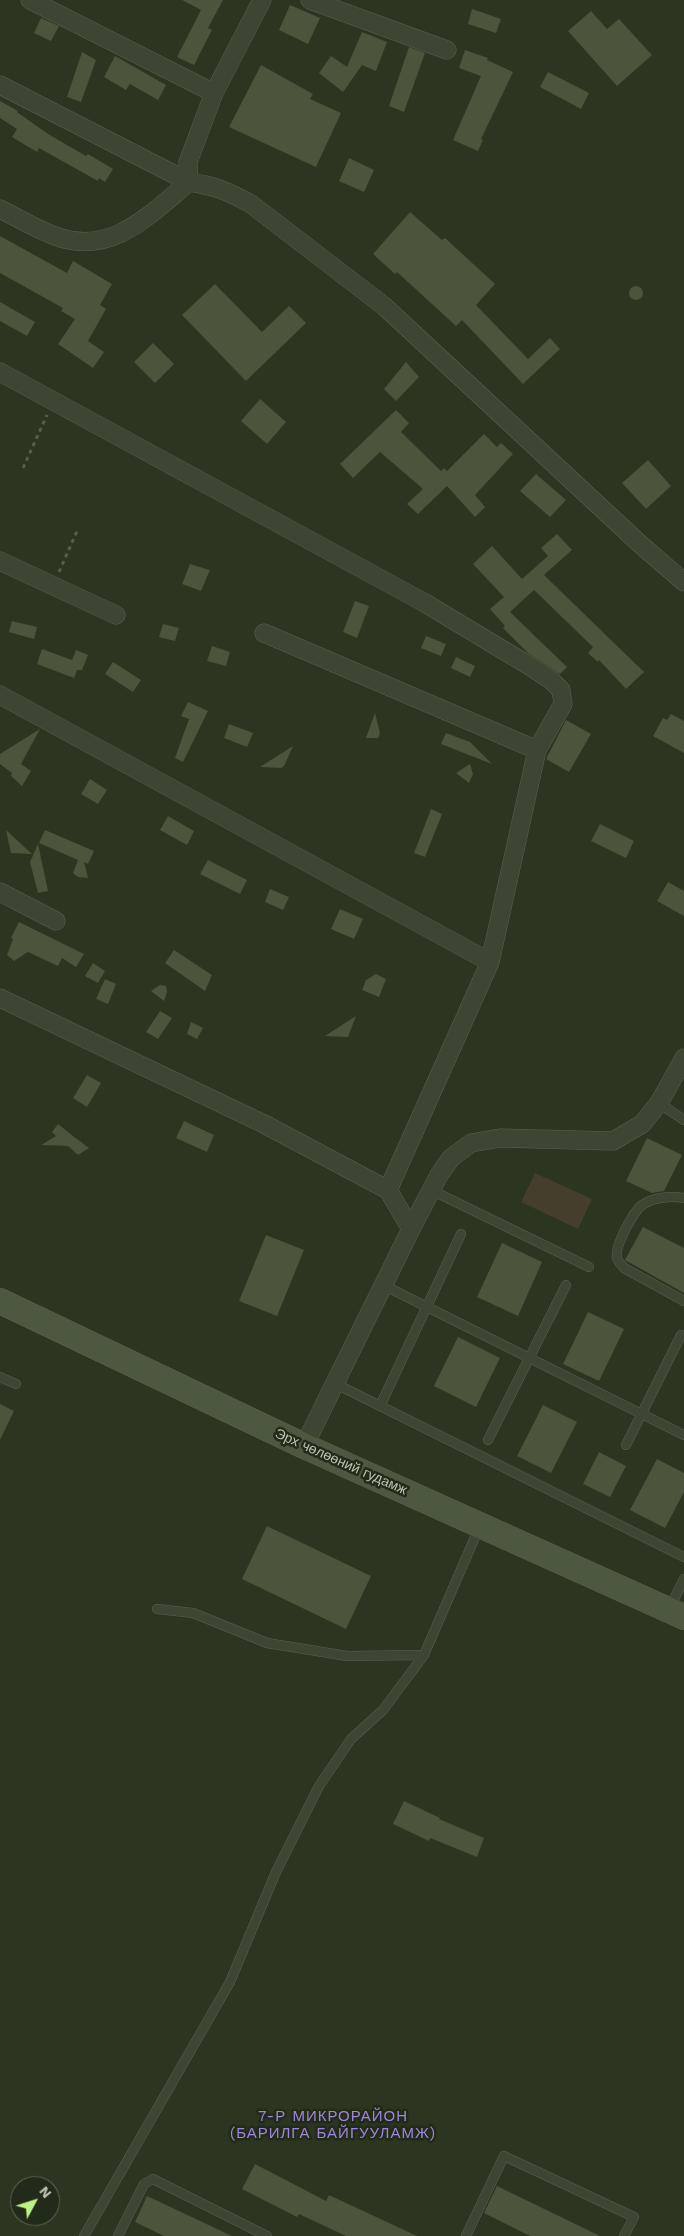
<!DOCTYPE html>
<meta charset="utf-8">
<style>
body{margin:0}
#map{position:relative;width:684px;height:2236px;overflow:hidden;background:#2b3520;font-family:"Work Sans",sans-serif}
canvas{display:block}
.north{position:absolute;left:10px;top:2176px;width:50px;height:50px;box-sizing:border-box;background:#222a19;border:1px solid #5e6754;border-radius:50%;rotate:50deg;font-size:14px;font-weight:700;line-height:20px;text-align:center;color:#b8c2ad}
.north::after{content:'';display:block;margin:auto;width:18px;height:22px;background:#bbf282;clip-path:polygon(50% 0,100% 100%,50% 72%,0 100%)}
</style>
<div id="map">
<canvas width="684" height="2236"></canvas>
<div class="north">N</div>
</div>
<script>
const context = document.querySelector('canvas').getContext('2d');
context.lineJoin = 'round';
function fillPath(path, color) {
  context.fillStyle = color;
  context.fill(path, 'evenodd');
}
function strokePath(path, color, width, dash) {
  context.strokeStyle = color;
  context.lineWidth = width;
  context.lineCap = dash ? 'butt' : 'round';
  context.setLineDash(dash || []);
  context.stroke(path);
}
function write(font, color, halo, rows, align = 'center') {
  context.font = font + ' "Work Sans",sans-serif';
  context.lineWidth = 5;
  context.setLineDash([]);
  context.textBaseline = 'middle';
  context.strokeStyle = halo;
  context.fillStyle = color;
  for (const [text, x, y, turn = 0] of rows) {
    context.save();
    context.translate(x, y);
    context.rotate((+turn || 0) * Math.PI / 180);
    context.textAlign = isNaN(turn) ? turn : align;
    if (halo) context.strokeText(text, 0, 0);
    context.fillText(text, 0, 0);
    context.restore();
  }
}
const green = new Path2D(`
 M 535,1173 L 592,1199 L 578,1229 L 521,1202 Z`);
const building = new Path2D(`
 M 182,0 L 223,0 L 208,28 L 212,30 L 194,65 L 177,57 L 201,10 Z
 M 290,5 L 320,18 L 308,44 L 279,30 Z
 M 472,9 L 501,19 L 496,33 L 468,24 Z
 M 591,11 L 607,29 L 619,19 L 652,55 L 617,86 L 568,31 Z
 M 41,18 L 59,26 L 51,41 L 34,33 Z
 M 362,32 L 387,42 L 376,71 L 362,65 L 343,92 L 319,73 L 331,56 L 347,67 Z
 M 409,47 L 425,53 L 404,112 L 389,106 Z
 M 465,50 L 488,58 L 487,60 L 513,72 L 481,139 L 483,140 L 478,151 L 453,140 L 481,76 L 459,68 Z
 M 82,52 L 96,60 L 81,102 L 67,97 Z
 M 115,56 L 166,85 L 158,100 L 130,84 L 126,90 L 104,77 Z
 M 261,65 L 313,94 L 310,99 L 341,113 L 316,167 L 229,127 Z
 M 548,72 L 589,93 L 581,109 L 540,87 Z
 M 0,101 L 18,111 L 17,112 L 48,134 L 86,156 L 88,154 L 113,169 L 105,182 L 99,178 L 98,181 L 39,148 L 37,152 L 12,137 L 17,129 L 0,118 Z
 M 349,158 L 374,170 L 364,192 L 339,181 Z
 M 410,212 L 442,240 L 445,238 L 495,284 L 476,305 L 528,359 L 550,338 L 560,349 L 523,384 L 462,320 L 456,326 L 397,272 L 395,274 L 373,254 Z
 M 0,236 L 67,273 L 73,261 L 112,284 L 100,305 L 106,309 L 88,341 L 104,352 L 93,368 L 58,344 L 75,319 L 61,311 L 63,308 L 0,273 Z
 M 215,284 L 262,332 L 289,306 L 306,323 L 246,381 L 182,315 Z
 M629 293a7 7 0 1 1 14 0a7 7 0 1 1-14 0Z
 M 0,302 L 35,322 L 27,336 L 0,321 Z
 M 153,343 L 174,364 L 155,383 L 134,362 Z
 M 406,362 L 419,377 L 396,401 L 384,389 Z
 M 260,399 L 286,422 L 267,444 L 241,421 Z
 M 396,410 L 409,423 L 401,432 L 441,471 L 444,468 L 447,471 L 484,434 L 497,447 L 501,443 L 513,454 L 475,495 L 485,507 L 475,517 L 447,486 L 418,514 L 407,504 L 423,489 L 380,452 L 353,478 L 340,464 Z
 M 648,460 L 671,486 L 646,509 L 622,483 Z
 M 536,474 L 566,500 L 550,517 L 520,491 Z
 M 557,534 L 572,550 L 544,575 L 644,672 L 626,689 L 599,660 L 598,662 L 588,653 L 593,647 L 534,590 L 510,612 L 567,667 L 560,674 L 528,653 L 503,628 L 505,626 L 490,609 L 504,597 L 473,564 L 492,546 L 522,579 L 548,556 L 541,548 Z
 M 190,564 L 210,570 L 201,591 L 182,584 Z
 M 355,601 L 369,606 L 357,638 L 343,632 Z
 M 12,621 L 37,627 L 34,639 L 9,632 Z
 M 163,624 L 179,628 L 175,641 L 159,637 Z
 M 426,636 L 446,644 L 441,656 L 421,648 Z
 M 212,646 L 230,652 L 226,666 L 207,661 Z
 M 42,649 L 72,660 L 76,650 L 88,655 L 82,670 L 77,670 L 74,678 L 37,664 Z
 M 456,657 L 475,666 L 470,677 L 451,668 Z
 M 113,662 L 141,680 L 133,692 L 105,674 Z
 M 188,702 L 208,711 L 183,762 L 175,758 L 189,719 L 181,716 Z
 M 375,713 L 380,733 L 378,738 L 366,738 Z
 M 671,714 L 684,721 L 684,753 L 653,736 L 663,718 L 667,720 Z
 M 566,720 L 591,734 L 569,772 L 546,759 Z
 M 229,724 L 253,733 L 247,747 L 224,738 Z
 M 40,729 L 21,764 L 31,771 L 22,786 L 11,776 L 12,773 L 0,764 L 0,754 Z
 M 446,733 L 470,742 L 492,764 L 441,744 Z
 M 293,746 L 284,766 L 281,768 L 260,767 Z
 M 470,764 L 473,774 L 469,783 L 456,773 Z
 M 90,779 L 107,790 L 98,804 L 81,794 Z
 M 431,809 L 442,814 L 425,857 L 414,853 Z
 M 168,816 L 194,831 L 187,845 L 160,830 Z
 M 600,824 L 634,841 L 626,858 L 591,841 Z
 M 6,830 L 32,854 L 11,853 Z
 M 45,830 L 94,851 L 88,864 L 84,862 L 88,878 L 78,877 L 73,873 L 78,860 L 39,843 Z
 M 38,844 L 48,891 L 38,893 L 30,862 Z
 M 208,860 L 247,880 L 240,894 L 200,874 Z
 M 668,882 L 684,891 L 684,916 L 657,901 Z
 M 270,889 L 289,897 L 283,910 L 265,902 Z
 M 340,909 L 363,919 L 354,939 L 331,929 Z
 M 19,922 L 84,954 L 76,967 L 62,958 L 58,966 L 28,952 L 14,961 L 7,955 L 13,939 L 11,938 Z
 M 174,950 L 212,975 L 205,991 L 165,963 Z
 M 93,963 L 105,971 L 98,983 L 85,976 Z
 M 376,974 L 386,979 L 379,997 L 362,990 L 366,980 Z
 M 105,979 L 116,984 L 108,1004 L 96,999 Z
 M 160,985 L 166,986 L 167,992 L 164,1001 L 151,991 Z
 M 160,1011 L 172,1018 L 158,1039 L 146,1032 Z
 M 356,1016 L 348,1037 L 325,1036 Z
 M 191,1022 L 203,1028 L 197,1039 L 187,1034 Z
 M 87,1075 L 101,1083 L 87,1107 L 73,1098 Z
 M 184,1121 L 214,1135 L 207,1152 L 176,1138 Z
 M 58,1124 L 73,1136 L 89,1148 L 78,1155 L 68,1146 L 41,1145 L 56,1136 L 52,1132 Z
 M 647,1138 L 682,1155 L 664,1191 L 652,1193 L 626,1181 Z
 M 643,1227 L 684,1248 L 684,1293 L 625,1260 Z
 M 266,1235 L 304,1250 L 277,1316 L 239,1301 Z
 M 502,1243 L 542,1262 L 518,1316 L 477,1297 Z
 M 588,1312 L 624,1329 L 599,1381 L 563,1364 Z
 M 458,1337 L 500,1358 L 476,1407 L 434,1386 Z
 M 0,1404 L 14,1411 L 0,1440 Z
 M 543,1405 L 577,1422 L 551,1473 L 517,1456 Z
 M 599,1452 L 626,1466 L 610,1497 L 583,1484 Z
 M 657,1459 L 684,1473 L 684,1492 L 665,1528 L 630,1510 Z
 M 267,1526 L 371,1576 L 346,1629 L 242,1579 Z
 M 404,1801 L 440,1818 L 439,1819 L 484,1838 L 477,1857 L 430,1838 L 429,1841 L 393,1824 Z
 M 255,2164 L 326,2201 L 329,2195 L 417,2236 L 346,2236 L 299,2214 L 297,2217 L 242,2189 Z
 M 497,2186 L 600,2236 L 530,2236 L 484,2213 Z
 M 147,2196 L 232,2236 L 164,2236 L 135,2222 Z`);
const path = new Path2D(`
 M 23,468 L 47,415
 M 59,572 L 78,529`);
const service = new Path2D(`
 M 659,1103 L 684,1120
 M 431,1190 L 589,1267
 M 684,1198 C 671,1196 653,1197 642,1205 C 633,1212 614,1247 617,1258 C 618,1262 622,1265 624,1268 L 684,1301
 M 383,1285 L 684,1435
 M 0,1377 L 16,1384
 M 334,1383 L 684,1557
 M 380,1406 L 461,1234
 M 488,1440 L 566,1285
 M 626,1445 L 681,1335
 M 670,1607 L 684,1579
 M 157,1609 L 193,1613 L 267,1643 L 347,1656 L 424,1655
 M 84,2236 L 230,1982 L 276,1872 L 319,1786 L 351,1739 L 383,1710 L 424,1655 L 479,1528
 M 118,2236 L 144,2184 L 153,2179 L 267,2236
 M 466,2236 L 504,2156 L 634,2217 L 624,2236`);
const minor = new Path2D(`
 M 30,0 L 214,93
 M 310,0 L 447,50
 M 0,85 L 189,182
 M 189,182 L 188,162 L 214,93 L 262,0
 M 0,209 C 18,218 36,229 55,236 C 111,257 149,215 189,182 C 216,186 227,191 251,204 L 384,306 L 640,544 L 684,582
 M 0,372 L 425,603 L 528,665 L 551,680 L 561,690 L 563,704 L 537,750 L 490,962 L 388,1190
 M 0,561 L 116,615
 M 264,633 L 537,750
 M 0,695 L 490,962
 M 0,892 L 56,921
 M 0,998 L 264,1124 L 388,1190 L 411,1229
 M 304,1446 L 411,1229 L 439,1175 L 451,1158 L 471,1143 L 500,1138 L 613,1141 L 642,1124 L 659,1103 L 684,1058`);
const secondary = new Path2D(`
 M 0,1301 L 304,1446 L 684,1617`);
const streetNames = [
 ["Эрх чөлөөний гудамж",341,1462,24]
];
const neighbourhoodNames = [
 ["7-Р МИКРОРАЙОН",333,2117],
 ["(БАРИЛГА БАЙГУУЛАМЖ)",333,2134]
];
fillPath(green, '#453e2d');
fillPath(building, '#4a553c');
strokePath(service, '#5b6351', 10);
strokePath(minor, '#5b6351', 19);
strokePath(secondary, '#5b6351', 26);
strokePath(path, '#5b5c48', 3, [4, 4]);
strokePath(service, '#3d4533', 9);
strokePath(minor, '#3d4533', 18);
strokePath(secondary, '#4d5841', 25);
write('14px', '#b8c2ad', '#222a19', streetNames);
context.letterSpacing = '1px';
write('15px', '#a086da', '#222a19', neighbourhoodNames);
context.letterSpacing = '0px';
</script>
